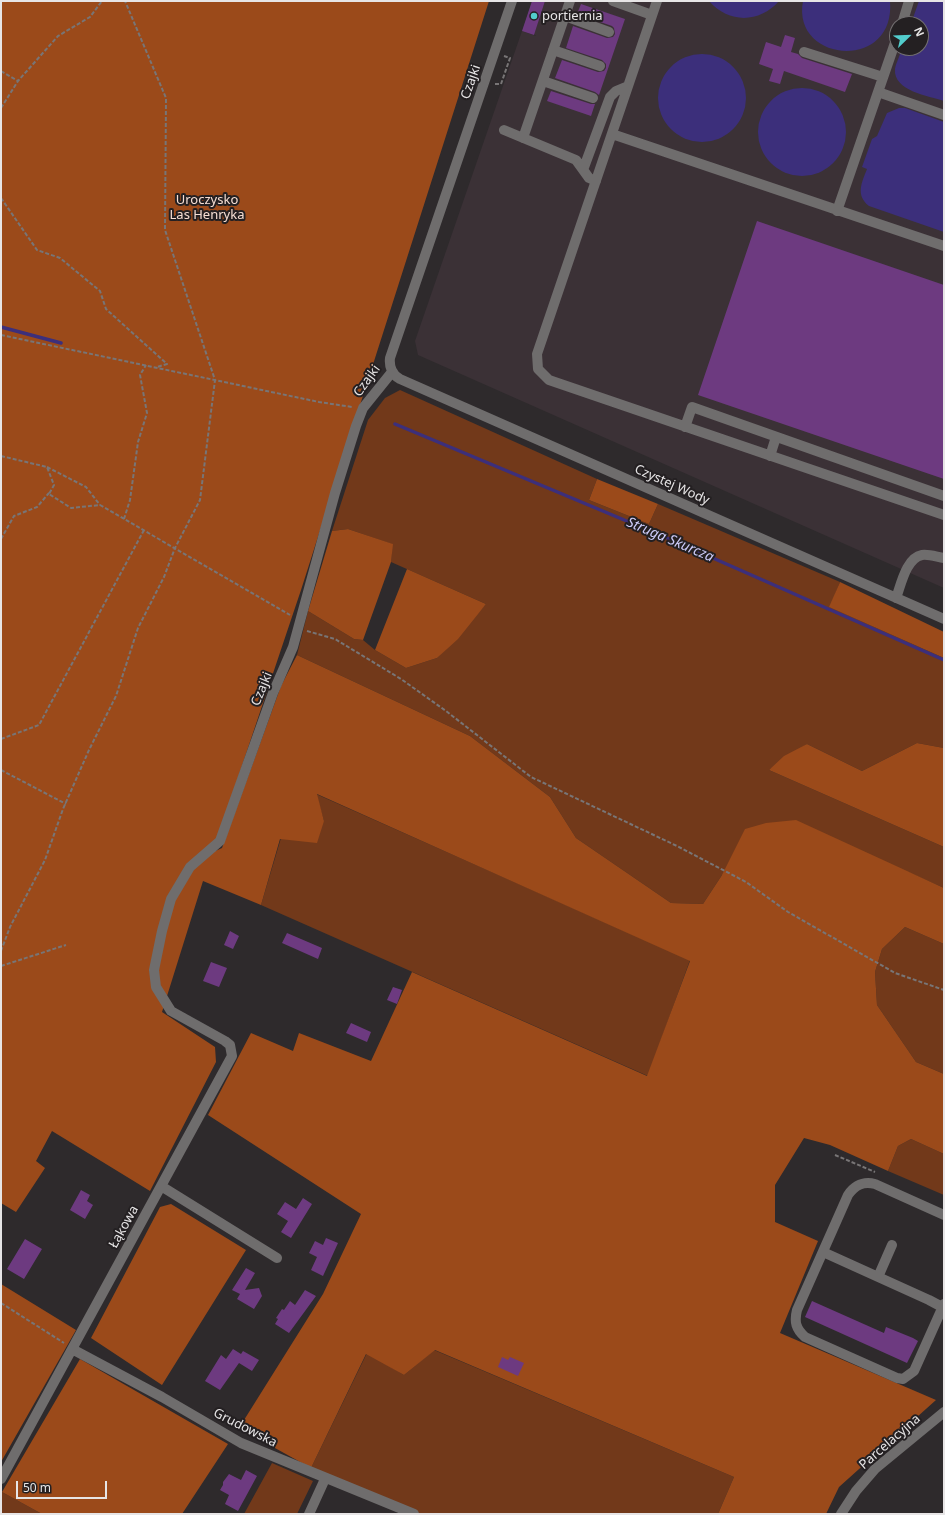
<!DOCTYPE html>
<meta charset="utf-8">
<style>
body{margin:0}
#map{position:relative;width:945px;height:1515px;overflow:hidden;background:#2e2a2c;font-family:"Noto Sans",sans-serif}
canvas{display:block}
.frame{position:absolute;inset:0;border:2px solid #e7e5e6;pointer-events:none}
.north{position:absolute;left:889px;top:16px;width:40px;height:40px;box-sizing:border-box;background:#242022;border:1px solid #726f70;border-radius:50%;rotate:67deg;font-size:11px;font-weight:700;line-height:16px;text-align:center;color:#e7e5e6}
.north::after{content:'';display:block;margin:auto;width:14px;height:18px;background:#52cdcd;clip-path:polygon(50% 0,100% 100%,50% 72%,0 100%)}
.scale{position:absolute;left:16px;top:1481px;width:91px;height:18px;box-sizing:border-box;border:2px solid #e7e5e6;border-top:0;padding-left:5px;font-size:12px;line-height:14px;white-space:nowrap;color:#e7e5e6;-webkit-text-stroke:3px #242022;paint-order:stroke}
</style>
<div id="map">
<canvas width="945" height="1515"></canvas>
<div class="frame"></div>
<div class="north">N</div>
<div class="scale">50 m</div>
</div>
<script>
const context = document.querySelector('canvas').getContext('2d');
context.lineJoin = 'round';
function fillPath(path, color) {
  context.fillStyle = color;
  context.fill(path, 'evenodd');
}
function strokePath(path, color, width, dash) {
  context.strokeStyle = color;
  context.lineWidth = width;
  context.lineCap = dash ? 'butt' : 'round';
  context.setLineDash(dash || []);
  context.stroke(path);
}
function write(font, color, halo, rows, align = 'center') {
  context.font = font + ' "Noto Sans",sans-serif';
  context.lineWidth = 4;
  context.setLineDash([]);
  context.textBaseline = 'middle';
  context.strokeStyle = halo;
  context.fillStyle = color;
  for (const [text, x, y, turn = 0] of rows) {
    context.save();
    context.translate(x, y);
    context.rotate((+turn || 0) * Math.PI / 180);
    context.textAlign = isNaN(turn) ? turn : align;
    if (halo) context.strokeText(text, 0, 0);
    context.fillText(text, 0, 0);
    context.restore();
  }
}
const built = new Path2D(`
 M 545,1 L 944,1 L 944,588 L 418,355 L 415,341 L 522,31 L 536,36 L 534,34 ZM 897,24 L 921,24 L 921,48 L 897,48 Z`);
const green = new Path2D(`
 M 400,390 L 597,479 L 589,500 L 649,524 L 658,504 L 840,582 L 830,607 L 944,658 L 944,748 L 917,743 L 862,771 L 807,744 L 769,770 L 944,847 L 944,888 L 908,872 L 722,875 L 703,904 L 671,903 L 576,838 L 550,797 L 470,736 L 297,655 L 308,611 L 354,639 L 363,640 L 375,650 L 406,668 L 437,658 L 486,604 L 391,562 L 392,544 L 348,529 L 332,531 L 368,420 L 385,398 Z
 M 316,794 L 690,960 L 648,1076 L 261,905 L 281,838 L 324,821 Z
 M 905,927 L 944,944 L 944,1074 L 916,1062 L 877,1005 L 875,972 L 882,949 Z
 M 911,1139 L 944,1154 L 944,1195 L 888,1171 L 898,1146 Z
 M 434,1350 L 734,1477 L 718,1514 L 421,1514 L 311,1468 L 367,1353 L 404,1375 Z
 M 272,1463 L 313,1481 L 297,1514 L 244,1514 Z
 M 2,1492 L 42,1514 L 1,1514 Z`);
const forest = new Path2D(`
 M 1,1 L 489,1 L 301,590 L 213,852 L 222,848 L 281,686 L 297,655 L 470,736 L 550,797 L 576,838 L 671,903 L 703,904 L 722,875 L 745,829 L 766,823 L 796,820 L 944,888 L 944,944 L 905,927 L 882,949 L 875,972 L 877,1005 L 916,1062 L 944,1074 L 944,1154 L 911,1139 L 898,1146 L 888,1171 L 830,1145 L 804,1138 L 775,1185 L 775,1222 L 818,1241 L 780,1333 L 936,1400 L 839,1487 L 826,1514 L 718,1514 L 734,1477 L 435,1350 L 404,1375 L 366,1354 L 311,1468 L 239,1428 L 323,1294 L 361,1214 L 208,1115 L 251,1033 L 293,1051 L 299,1033 L 371,1061 L 412,972 L 647,1076 L 690,961 L 317,794 L 324,821 L 317,843 L 280,839 L 261,905 L 203,881 L 162,1012 L 215,1047 L 216,1062 L 150,1191 L 52,1131 L 36,1161 L 45,1168 L 16,1212 L 1,1203 Z
 M 597,479 L 658,504 L 649,524 L 589,500 Z
 M 348,529 L 393,544 L 391,562 L 363,640 L 354,639 L 308,611 L 332,531 Z
 M 407,569 L 486,604 L 458,639 L 437,658 L 406,668 L 375,650 Z
 M 840,582 L 944,632 L 944,658 L 829,607 Z
 M 917,743 L 944,748 L 944,847 L 769,770 L 784,756 L 807,744 L 862,771 Z
 M 171,1204 L 246,1250 L 162,1385 L 91,1338 L 160,1207 Z
 M 1,1284 L 76,1330 L 1,1462 Z
 M 80,1359 L 228,1444 L 182,1514 L 42,1514 L 2,1492 Z`);
const water = new Path2D(`
 M 709,1 L 779,1 C 760,23 729,24 709,1 Z
 M 803,1 L 890,1 C 896,72 791,63 803,1 Z
 M 919,1 L 944,1 L 944,101 C 929,96 893,91 895,69 C 896,62 901,55 901,48 L 921,48 L 921,24 L 906,24 L 909,17 L 913,18 Z
 M658 98a44 44 0 1 1 88 0a44 44 0 1 1-88 0Z
 M758 132a44 44 0 1 1 88 0a44 44 0 1 1-88 0Z
 M 899,108 L 905,108 L 944,122 L 944,232 L 869,206 C 855,195 862,182 867,169 L 862,167 L 872,139 L 877,136 L 887,113 Z`);
const stream = new Path2D(`
 M 1,327 L 61,343
 M 395,424 L 672,540 L 944,660`);
const building = new Path2D(`
 M 532,1 L 545,1 L 534,35 L 522,31 Z
 M 581,4 L 625,19 L 599,95 L 595,92 L 555,78 L 562,60 L 598,72 L 604,71 L 606,68 L 606,64 L 602,60 L 566,48 L 573,26 L 607,38 L 613,37 L 615,34 L 614,28 L 612,26 L 577,14 Z
 M 785,35 L 795,38 L 791,52 L 798,54 L 802,58 L 852,74 L 845,92 L 784,71 L 780,84 L 769,81 L 773,69 L 759,64 L 766,42 L 781,47 Z
 M 551,91 L 591,104 L 595,104 L 591,116 L 547,101 Z
 M 757,221 L 944,285 L 944,479 L 698,395 Z
 M 230,931 L 239,936 L 233,949 L 224,945 Z
 M 287,933 L 322,948 L 318,959 L 282,943 Z
 M 211,962 L 227,968 L 219,987 L 203,981 Z
 M 393,987 L 402,990 L 397,1004 L 387,1000 Z
 M 351,1023 L 371,1032 L 367,1042 L 346,1033 Z
 M 81,1190 L 90,1195 L 87,1201 L 93,1205 L 85,1219 L 70,1210 Z
 M 303,1198 L 312,1204 L 291,1238 L 281,1232 L 288,1221 L 277,1214 L 285,1202 L 296,1209 Z
 M 326,1238 L 338,1243 L 323,1276 L 311,1270 L 317,1257 L 309,1253 L 315,1241 L 323,1245 Z
 M 25,1239 L 42,1249 L 24,1279 L 7,1269 Z
 M 246,1268 L 255,1273 L 245,1290 L 259,1288 L 262,1296 L 254,1309 L 237,1299 L 240,1294 L 232,1290 Z
 M 305,1290 L 316,1296 L 289,1333 L 275,1324 L 278,1319 L 276,1318 L 282,1309 L 284,1310 L 290,1301 L 295,1305 Z
 M 812,1301 L 884,1333 L 886,1327 L 913,1338 L 918,1341 L 907,1363 L 805,1317 Z
 M 233,1349 L 241,1354 L 243,1351 L 259,1360 L 252,1371 L 239,1363 L 220,1390 L 205,1381 L 221,1355 L 226,1359 Z
 M 502,1357 L 508,1360 L 510,1357 L 524,1363 L 518,1376 L 498,1367 Z
 M 246,1470 L 257,1476 L 238,1511 L 225,1504 L 229,1495 L 220,1490 L 223,1485 L 223,1482 L 229,1474 L 241,1480 Z`);
const path = new Path2D(`
 M 1,71 L 18,81
 M 495,84 L 501,84 L 510,58 L 504,56
 M 1,108 L 18,81 L 58,36 L 90,17 L 102,1
 M 1,198 L 37,250 L 60,258 L 100,291 L 106,309 L 167,364 L 157,367
 M 1,335 L 319,402 L 352,407
 M 1,456 L 47,467 L 54,485 L 49,494 L 71,508 L 100,505 L 290,615
 M 47,467 L 86,487 L 100,505
 M 124,519 L 130,500 L 138,442 L 147,413 L 140,375 L 146,365
 M 1,539 L 14,516 L 37,507 L 49,493
 M 307,631 L 335,639 L 401,679 L 446,711 L 531,777 L 677,846 L 746,882 L 788,912 L 895,973 L 944,990
 M 1,739 L 39,725 L 144,530
 M 1,770 L 66,804
 M 1,951 L 10,927 L 45,860 L 63,809 L 89,750 L 116,696 L 138,628 L 164,577 L 175,548 L 200,500 L 215,380 L 165,230 L 166,98 L 125,1
 M 1,966 L 66,945
 M 835,1155 L 875,1172
 M 1,1303 L 64,1343`);
const minor = new Path2D(`
 M 512,1 L 390,358 C 389,366 392,375 400,379 L 944,619
 M 613,1 L 652,15
 M 657,1 L 537,354 L 538,369 L 549,380 L 944,515
 M 565,16 L 609,32
 M 902,24 L 909,1
 M 553,50 L 600,66
 M 804,52 L 883,77
 M 543,81 L 593,98
 M 878,92 L 944,115
 M 504,130 L 576,160 L 589,178 L 596,181
 M 612,134 L 944,246
 M 523,138 L 570,1
 M 583,170 L 610,97 L 616,91 L 628,86
 M 837,211 L 897,37
 M 685,427 L 692,407 L 944,496
 M 770,456 L 776,437
 M 896,598 C 901,585 906,558 922,555 C 929,554 937,557 944,558
 M 161,1186 L 277,1258
 M 944,1215 L 875,1184 C 863,1181 855,1185 848,1195 L 797,1310 C 794,1322 796,1329 805,1337 L 897,1378 L 903,1379 L 914,1371 L 944,1304
 M 823,1252 L 929,1300 L 944,1308
 M 878,1277 L 892,1245
 M 72,1349 L 162,1397 L 241,1443 L 414,1514
 M 1,1479 L 232,1056 L 230,1045 L 225,1041 L 171,1011 L 156,987 L 154,970 L 162,931 L 171,899 L 190,867 L 220,841 L 273,693 L 293,647 L 335,493 L 356,426 L 363,408 L 392,372
 M 309,1514 L 325,1479
 M 841,1514 L 856,1491 L 875,1469 L 944,1412`);
const markers = [
 [534,16,4,"#52cdcd"]
];
const poiNames = [
 ["portiernia",542,16]
];
const streetNames = [
 ["Czajki",471,82,-71],
 ["Czajki",367,381,-54],
 ["Czystej Wody",672,485,24],
 ["Czajki",262,689,-68],
 ["Łąkowa",124,1227,-61],
 ["Grudowska",245,1428,27],
 ["Parcelacyjna",890,1442,-41]
];
const parkNames = [
 ["Uroczysko",207,200],
 ["Las Henryka",207,215]
];
const waterNames = [
 ["Struga Skurcza",670,540,23]
];
fillPath(built, '#3b3136');
fillPath(green, '#72391a');
fillPath(forest, '#9b4a1a');
fillPath(water, '#3c2f7b');
strokePath(stream, '#3c2f7b', 3.5);
fillPath(building, '#6d3a80');
strokePath(path, '#787576', 2, [4, 2]);
strokePath(minor, '#6f6d6d', 10);
for (const [x, y, r, color] of markers) {
  const dot = new Path2D();
  dot.arc(x, y, r, 0, 2 * Math.PI);
  context.fillStyle = color;
  context.fill(dot);
  strokePath(dot, '#242022', 1.5);
}
write('13px', '#e7e5e6', '#242022', poiNames, 'left');
write('13px', '#e7e5e6', '#242022', streetNames);
write('13px', '#f6ded3', '#242022', parkNames);
write('italic 14px', '#cccbf8', '#242022', waterNames);
</script>
